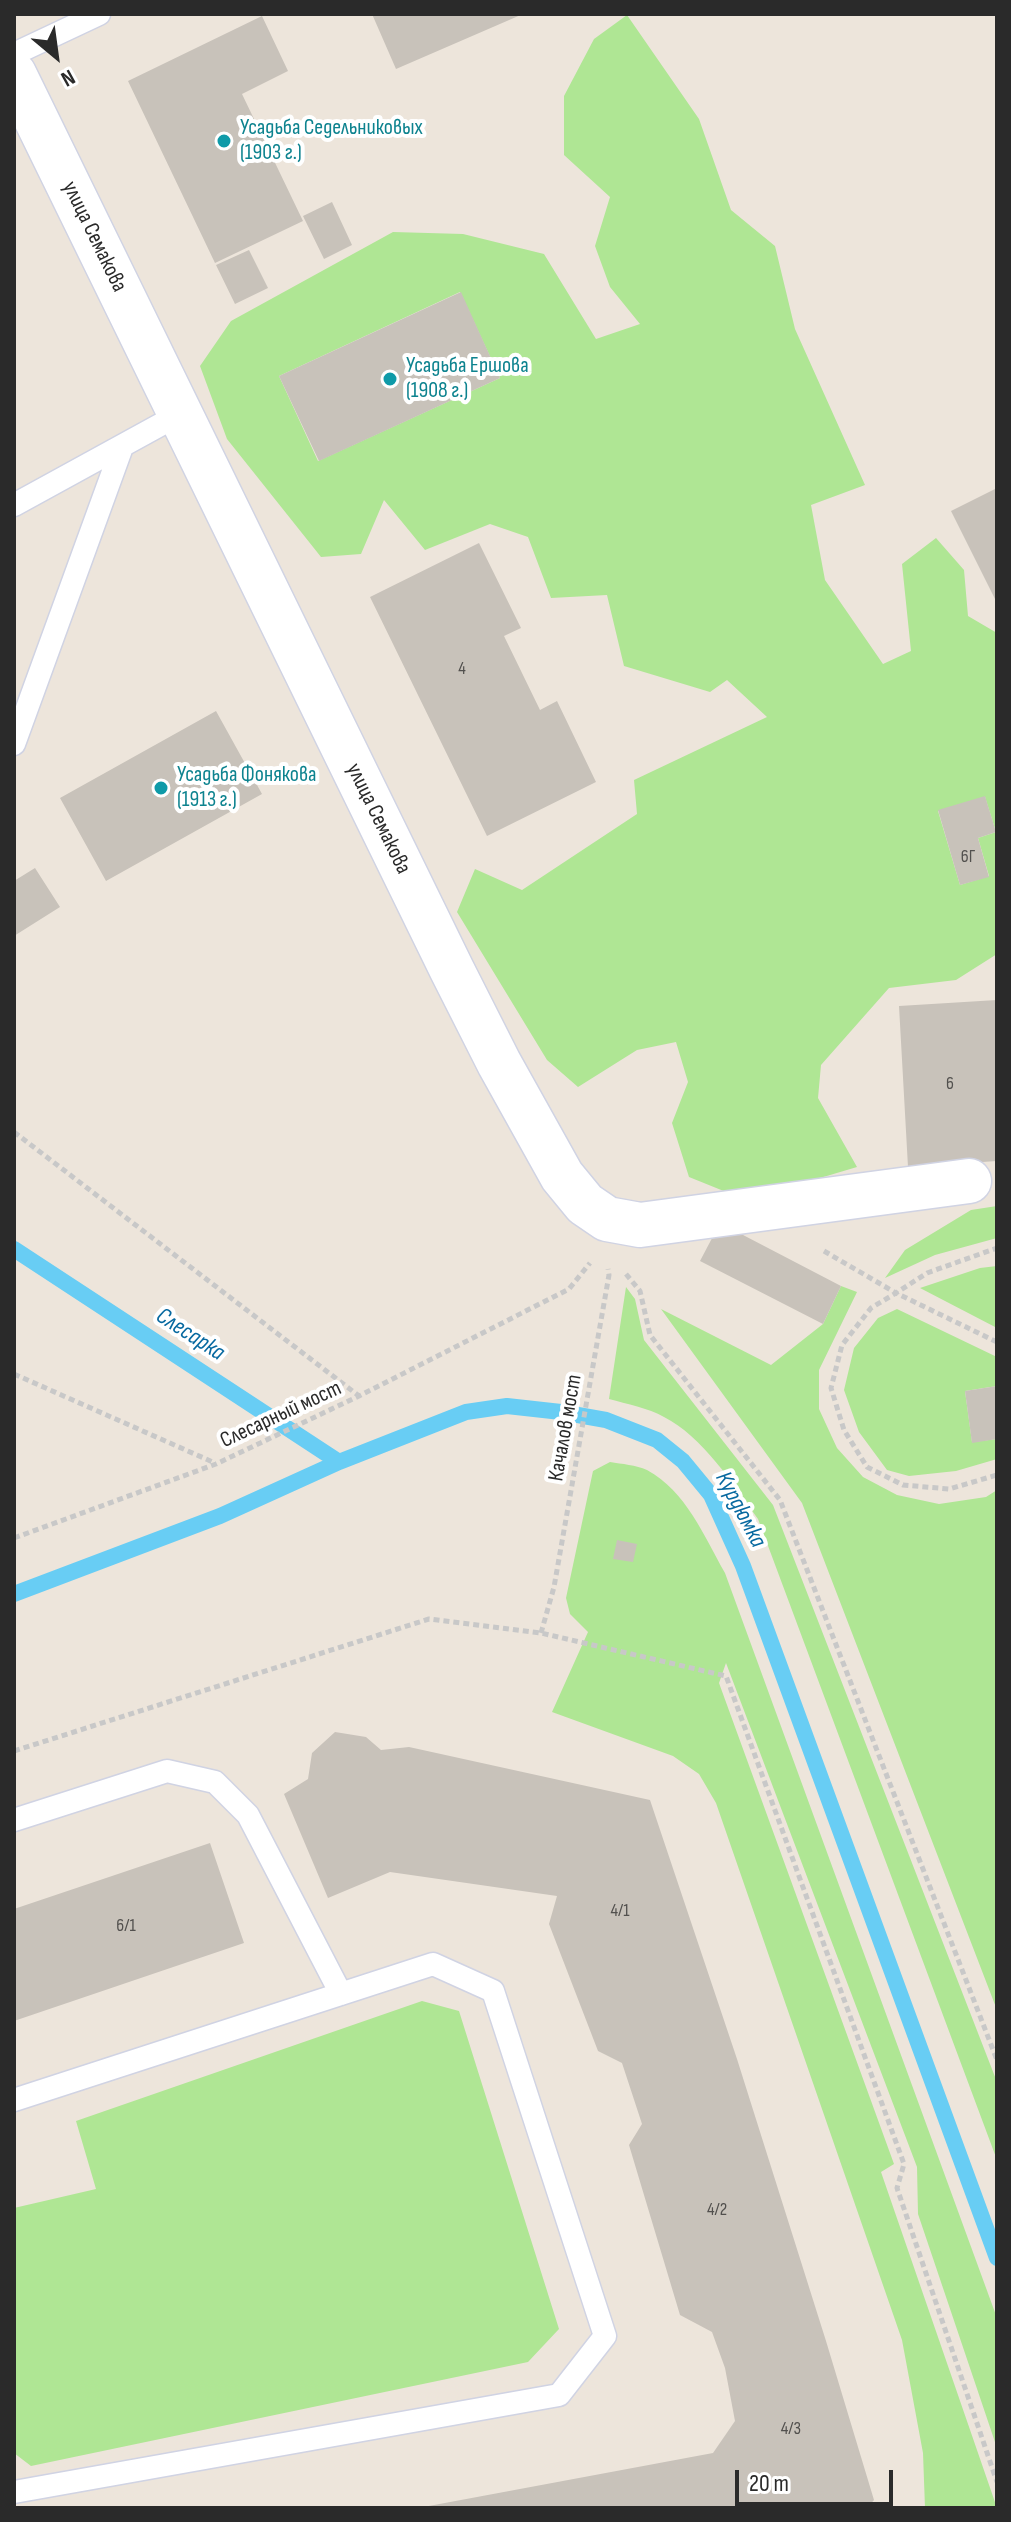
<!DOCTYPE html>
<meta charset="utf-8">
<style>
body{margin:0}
#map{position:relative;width:1011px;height:2522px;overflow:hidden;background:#ede5db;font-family:"Sofia Sans Condensed",sans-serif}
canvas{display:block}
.frame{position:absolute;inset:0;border:16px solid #2a2a2a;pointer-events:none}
.north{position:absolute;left:16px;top:16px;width:80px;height:80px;-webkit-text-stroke:6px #fff;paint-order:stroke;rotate:151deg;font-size:22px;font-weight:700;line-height:32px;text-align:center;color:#2a2a2a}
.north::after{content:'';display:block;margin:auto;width:28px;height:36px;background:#2a2a2a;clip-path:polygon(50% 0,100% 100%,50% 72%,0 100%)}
.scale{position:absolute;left:735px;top:2470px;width:158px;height:36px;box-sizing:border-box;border:4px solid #2a2a2a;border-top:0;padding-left:10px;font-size:24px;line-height:28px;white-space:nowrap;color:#2a2a2a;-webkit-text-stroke:6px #fff;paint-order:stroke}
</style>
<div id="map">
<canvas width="1011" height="2522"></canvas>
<div class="frame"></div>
<div class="north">N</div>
<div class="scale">20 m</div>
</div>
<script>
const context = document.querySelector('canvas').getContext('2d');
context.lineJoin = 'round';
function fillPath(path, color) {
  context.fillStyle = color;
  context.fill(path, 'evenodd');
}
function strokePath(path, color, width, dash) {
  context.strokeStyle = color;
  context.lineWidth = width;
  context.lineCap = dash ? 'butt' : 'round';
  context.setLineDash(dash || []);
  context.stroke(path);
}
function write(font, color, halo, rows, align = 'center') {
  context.font = font + ' "Sofia Sans Condensed",sans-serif';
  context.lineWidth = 8;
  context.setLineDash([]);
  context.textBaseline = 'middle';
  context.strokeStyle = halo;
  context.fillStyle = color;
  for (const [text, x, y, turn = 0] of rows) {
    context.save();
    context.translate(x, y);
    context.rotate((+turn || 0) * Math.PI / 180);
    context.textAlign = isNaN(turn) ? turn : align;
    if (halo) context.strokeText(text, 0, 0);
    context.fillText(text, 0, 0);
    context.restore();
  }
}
const green = new Path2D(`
 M 627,15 L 699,119 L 731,210 L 775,246 L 795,329 L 865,485 L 811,505 L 825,580 L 883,664 L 911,651 L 902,564 L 936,538 L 964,570 L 968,616 L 997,633 L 997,887 L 995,894 L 997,954 L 956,980 L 889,988 L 821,1065 L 818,1098 L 857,1167 L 746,1200 L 689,1177 L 672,1123 L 688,1082 L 676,1042 L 637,1050 L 578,1087 L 547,1060 L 457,912 L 475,869 L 522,890 L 637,814 L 634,780 L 767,717 L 727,680 L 710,692 L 624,666 L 607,595 L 551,598 L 528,537 L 490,524 L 425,550 L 384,500 L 361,554 L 321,557 L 227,439 L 200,366 L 231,321 L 393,232 L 463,234 L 544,254 L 596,339 L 640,324 L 610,287 L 595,246 L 610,197 L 564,155 L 564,96 L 594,39 ZM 460,292 L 500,378 L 318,461 L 279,376 ZM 985,797 L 996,832 L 978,838 L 989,876 L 960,885 L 938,811 Z
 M 997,1206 L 997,1238 L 935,1255 L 885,1278 L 905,1250 L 971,1210 Z
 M 997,1266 L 997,1328 L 920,1288 L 980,1268 Z
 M 841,1286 L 857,1292 L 819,1370 L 819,1409 L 837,1448 L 863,1477 L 897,1495 L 939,1504 L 986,1497 L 997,1490 L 997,2010 L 802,1503 L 661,1309 L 771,1365 L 823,1324 Z
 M 626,1287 L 635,1299 L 644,1340 L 773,1505 L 997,2082 L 997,2160 L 758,1519 C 734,1485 702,1436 664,1417 C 648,1408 627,1404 609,1399 Z
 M 897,1309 L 997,1357 L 997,1386 L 965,1391 L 972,1442 L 997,1439 L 997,1459 L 956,1471 L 909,1476 L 887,1470 L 859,1432 L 844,1390 L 854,1348 L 878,1318 Z
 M 610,1462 C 622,1464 636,1465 647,1470 C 686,1491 704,1536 725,1573 L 997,2318 L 997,2448 L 918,2214 L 917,2167 L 726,1663 L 719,1683 L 894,2164 L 881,2172 L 997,2508 L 925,2508 L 923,2453 L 902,2340 L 716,1803 L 699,1774 L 673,1756 L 552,1712 L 588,1632 L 570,1614 L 566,1598 L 593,1471 Z
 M 422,2001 L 459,2011 L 559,2329 L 528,2362 L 31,2466 L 14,2453 L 14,2208 L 96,2189 L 76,2121 Z`);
const stream = new Path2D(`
 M 14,1249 L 339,1462
 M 14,1594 L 220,1516 L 339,1462 L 466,1412 L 507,1406 L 561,1412 L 606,1420 L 657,1440 L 683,1461 L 711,1495 L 743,1566 L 997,2258`);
const building = new Path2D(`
 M 372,14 L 523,14 L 396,69 Z
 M 262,16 L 288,71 L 242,94 L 303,221 L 215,263 L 128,81 Z
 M 332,202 L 352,245 L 324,259 L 303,216 Z
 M 249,250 L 268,288 L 235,304 L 216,265 Z
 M 461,292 L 500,378 L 319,461 L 279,376 Z
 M 997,488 L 997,603 L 951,511 Z
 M 479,543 L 521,628 L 504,636 L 540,710 L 557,701 L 596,782 L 487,836 L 370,597 Z
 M 216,711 L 262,794 L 106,881 L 60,798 Z
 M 985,796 L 996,832 L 978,838 L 989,877 L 960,885 L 938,810 Z
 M 35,868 L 60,907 L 14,936 L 14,881 Z
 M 997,1000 L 997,1161 L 908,1167 L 899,1006 Z
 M 720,1223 L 841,1286 L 823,1324 L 700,1261 Z
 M 997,1386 L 997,1439 L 972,1443 L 965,1391 Z
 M 617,1540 L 637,1544 L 633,1562 L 613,1559 Z
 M 335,1732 L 366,1737 L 381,1750 L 409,1747 L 650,1800 L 737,2059 L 826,2341 L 874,2500 L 867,2508 L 418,2508 L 713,2453 L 735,2421 L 725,2368 L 712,2332 L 680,2315 L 629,2145 L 642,2124 L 622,2063 L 598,2051 L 549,1924 L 557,1896 L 390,1872 L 328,1898 L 284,1794 L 308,1779 L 312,1753 Z
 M 210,1843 L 244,1943 L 14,2021 L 14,1909 Z`);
const path = new Path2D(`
 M 14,1132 L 359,1396
 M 824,1251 L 896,1293 L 927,1273 L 997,1248
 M 626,1274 L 640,1291 L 650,1335 L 780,1500 L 997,2060
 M 997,1342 L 896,1293 L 871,1308 L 842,1345 L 831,1388 L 844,1430 L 867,1467 L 903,1485 L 949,1489 L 997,1475
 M 14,1374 L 215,1463
 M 14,1538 L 216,1464 L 359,1396 L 569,1289 L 590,1263
 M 541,1633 L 554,1587 L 609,1275 L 608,1269
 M 14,1751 L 429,1619 L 541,1633 L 726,1676 L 904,2164 L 897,2188 L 997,2482`);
const lane = new Path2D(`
 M 14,54 L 99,14
 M 14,505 L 180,414
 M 14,744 L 122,447
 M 14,1820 L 167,1771 L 215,1782 L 248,1815 L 341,1994
 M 14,2100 L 433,1964 L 493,1991 L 605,2336 L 559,2395 L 14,2492`);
const street = new Path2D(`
 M 14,74 L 452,970 L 499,1063 L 562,1176 L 585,1204 L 607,1219 L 640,1225 L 969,1181`);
const markers = [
 [224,141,8,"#0f9aa8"],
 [390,379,8,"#0f9aa8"],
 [161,788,8,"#0f9aa8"]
];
const numberNames = [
 ["4",462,669],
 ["6Г",968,857],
 ["6",950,1084],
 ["4/1",620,1911],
 ["6/1",126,1926],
 ["4/2",717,2210],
 ["4/3",791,2429]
];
const cultureNames = [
 ["Усадьба Седельниковых",240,128],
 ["(1903 г.)",240,153],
 ["Усадьба Ершова",406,366],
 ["(1908 г.)",406,391],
 ["Усадьба Фонякова",177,775],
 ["(1913 г.)",177,800]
];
const streetNames = [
 ["улица Семакова",94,237,64],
 ["улица Семакова",378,819,64],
 ["Слесарный мост",281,1415,-25],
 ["Качалов мост",566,1428,-80]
];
const waterNames = [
 ["Слесарка",190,1335,33],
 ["Курдюмка",740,1510,62]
];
fillPath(green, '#afe694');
strokePath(stream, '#68cdf4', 16);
fillPath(building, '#c8c2ba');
strokePath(lane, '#d0d3e3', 25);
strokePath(street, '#d0d3e3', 47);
strokePath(path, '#c8c8c8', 5, [6, 4]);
strokePath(lane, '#fff', 22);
strokePath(street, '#fff', 44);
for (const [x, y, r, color] of markers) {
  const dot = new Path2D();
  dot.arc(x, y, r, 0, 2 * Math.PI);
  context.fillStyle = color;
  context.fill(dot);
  strokePath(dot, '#fff', 3);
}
write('18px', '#52504e', null, numberNames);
write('22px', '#0d838f', '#fff', cultureNames, 'left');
write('22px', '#2a2a2a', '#fff', streetNames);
write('italic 24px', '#0769a0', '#fff', waterNames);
</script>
